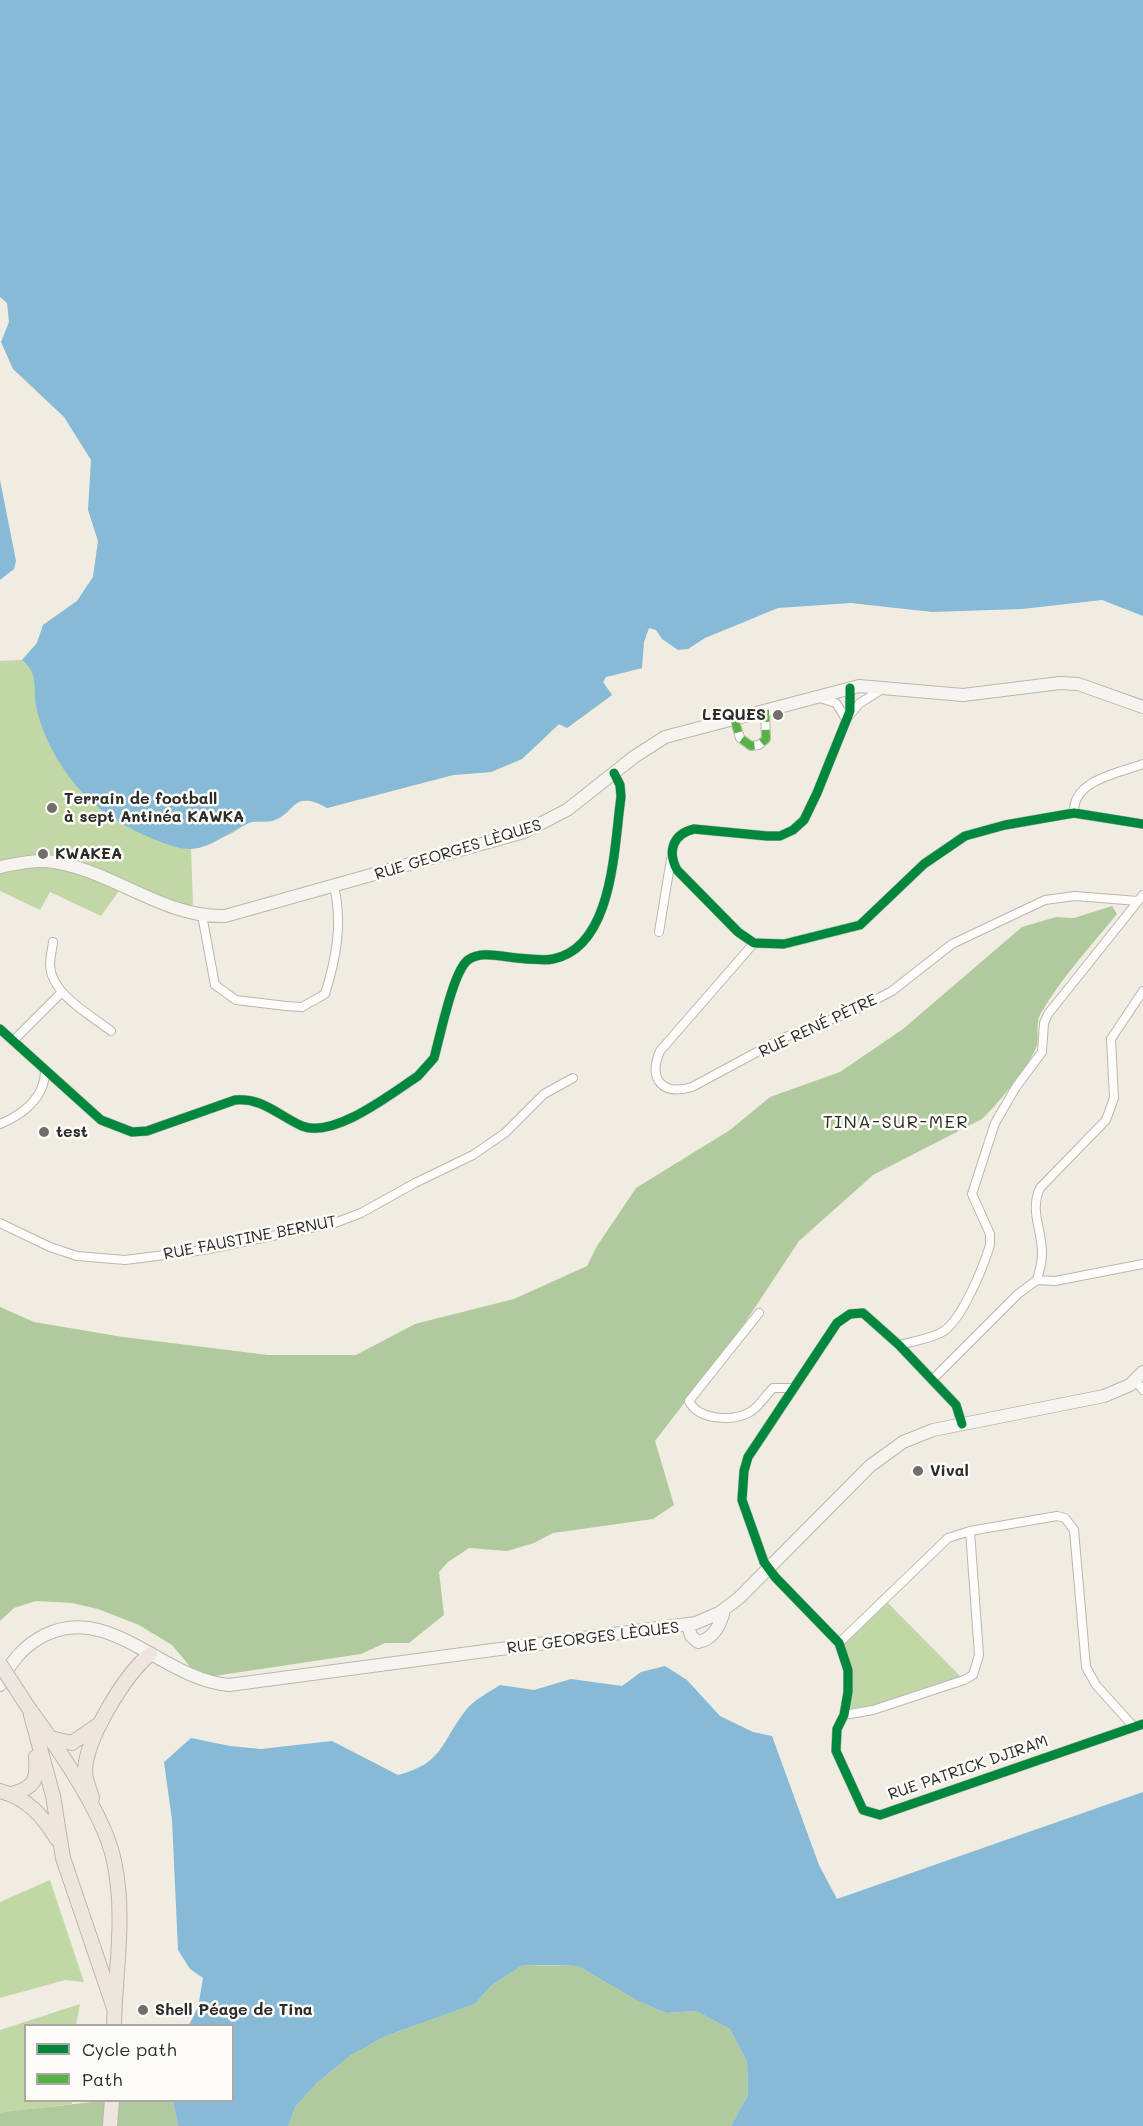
<!DOCTYPE html>
<meta charset="utf-8">
<style>
body{margin:0}
#map{position:relative;width:1143px;height:2126px;overflow:hidden;background:#f1ece1;font-family:Mali,sans-serif}
canvas{display:block}
.legend{position:absolute;left:24px;top:2024px;width:210px;height:78px;box-sizing:border-box;background:#fdfcf7;border:2px solid #a9a8a5;margin:0;padding:8px 10px;list-style:none;font-size:18px;color:#2b2b2b}
.legend li{display:flex;align-items:center;gap:12px;height:30px}
.legend b{width:30px;border:2px solid #a9a8a5}
</style>
<div id="map">
<canvas width="1143" height="2126"></canvas>
<ul class="legend">
<li><b style="height:8px;background:#00873e"></b>Cycle path</li>
<li><b style="height:8px;background:#56b246"></b>Path</li>
</ul>
</div>
<script>
const context = document.querySelector('canvas').getContext('2d');
context.lineJoin = 'round';
function fillPath(path, color) {
  context.fillStyle = color;
  context.fill(path, 'evenodd');
}
function strokePath(path, color, width, dash) {
  context.strokeStyle = color;
  context.lineWidth = width;
  context.lineCap = dash ? 'butt' : 'round';
  context.setLineDash(dash || []);
  context.stroke(path);
}
function write(font, color, halo, rows, align = 'center') {
  context.font = font + ' Mali,sans-serif';
  context.lineWidth = 5;
  context.setLineDash([]);
  context.textBaseline = 'middle';
  context.strokeStyle = halo;
  context.fillStyle = color;
  for (const [text, x, y, turn = 0] of rows) {
    context.save();
    context.translate(x, y);
    context.rotate((+turn || 0) * Math.PI / 180);
    context.textAlign = isNaN(turn) ? turn : align;
    if (halo) context.strokeText(text, 0, 0);
    context.fillText(text, 0, 0);
    context.restore();
  }
}
const green = new Path2D(`
 M 98,541 L 599,660 L 642,668 L 606,677 L 603,682 L 612,695 L 567,728 L 559,724 L 522,759 L 491,772 L 453,775 L 327,808 L 315,801 L 298,801 L 273,821 L 250,822 L 231,834 L 191,849 L 193,903 L 190,913 L 121,888 L 101,916 L 50,892 L 40,910 L 0,891 L 0,661 L 22,660 L 37,643 L 43,625 L 77,601 L 93,577 Z
 M 885,1600 L 964,1680 L 844,1715 L 848,1692 L 839,1643 Z
 M 50,1880 L 84,1982 L 65,1980 L 0,1998 L 0,1902 Z
 M 80,2004 L 76,2025 L 26,2026 L 26,2100 L 72,2101 L 72,2104 L 0,2113 L 0,2030 Z`);
const forest = new Path2D(`
 M 1112,906 L 1117,914 C 1091,946 1061,978 1041,1013 C 1035,1022 1039,1035 1037,1045 C 1031,1064 998,1104 982,1119 L 873,1175 L 799,1241 L 738,1333 L 655,1441 L 674,1505 L 653,1519 L 553,1533 L 534,1543 L 507,1551 L 469,1548 L 448,1562 L 439,1572 L 444,1615 L 409,1643 L 385,1643 L 361,1654 L 214,1676 L 192,1669 L 172,1645 L 139,1625 L 98,1609 L 72,1603 L 36,1601 L 14,1608 L 0,1621 L 0,1307 L 34,1322 L 123,1337 L 268,1355 L 356,1355 L 415,1324 L 514,1299 L 587,1266 L 597,1246 L 636,1188 L 730,1130 L 770,1097 L 840,1072 L 903,1029 L 1022,927 L 1056,917 L 1074,918 Z
 M 523,1965 L 578,1966 L 638,2001 L 666,2013 L 696,2011 L 730,2029 L 747,2062 L 748,2095 L 731,2126 L 288,2126 L 296,2106 L 317,2083 L 351,2055 L 386,2036 L 475,2004 L 491,1986 Z
 M 101,2101 L 173,2101 L 178,2126 L 0,2126 L 0,2113 L 4,2112 Z`);
const water = new Path2D(`
 M 0,0 L 1143,0 L 1143,616 L 1102,600 L 1022,609 L 932,612 L 851,603 L 778,608 L 705,638 L 688,649 L 678,650 L 662,639 L 656,630 L 649,628 L 644,642 L 642,668 L 606,677 L 603,682 L 612,695 L 567,728 L 559,724 L 522,759 L 491,772 L 453,775 L 327,808 C 291,788 297,814 272,821 C 265,823 256,820 249,823 C 231,830 212,848 191,849 C 172,850 135,831 119,822 C 78,798 46,752 36,706 C 33,688 39,673 22,660 L 37,643 L 43,625 L 77,601 L 93,577 L 98,541 L 88,510 L 91,460 L 64,417 L 13,369 L 1,342 L 9,322 L 7,303 L 0,297 Z
 M 0,454 L 0,480 L 16,561 L 14,569 L 0,580 Z
 M 665,1666 L 687,1680 L 720,1716 L 753,1732 L 772,1736 L 819,1865 L 837,1899 L 1143,1792 L 1143,2126 L 731,2126 L 748,2095 L 747,2062 L 730,2029 L 696,2011 L 666,2013 L 638,2001 L 578,1966 L 548,1965 L 523,1965 L 491,1986 L 475,2004 L 386,2036 L 351,2055 L 317,2083 L 296,2106 L 288,2126 L 178,2126 L 173,2101 L 232,2100 L 232,2026 L 189,2025 L 198,2007 L 203,1978 L 190,1969 L 178,1950 L 172,1820 L 164,1762 L 191,1738 L 230,1746 L 261,1749 L 332,1741 L 398,1775 C 444,1763 440,1743 466,1710 C 474,1700 489,1692 500,1685 L 534,1690 L 571,1679 L 622,1686 L 641,1672 Z`);
const minor = new Path2D(`
 M 850,688 L 850,711 L 817,793 L 804,820 L 793,830 L 780,836 L 767,836 L 694,829 C 673,834 667,851 677,870 L 738,932 L 754,943 L 784,944 L 860,925 L 924,864 L 965,836 L 1005,825 L 1074,813 L 1143,824
 M 820,698 L 836,703 L 846,719 L 860,703 L 884,688
 M 734,718 L 740,738 L 751,746 L 759,745 L 766,739 L 765,710
 M 1074,813 C 1072,780 1119,773 1143,764
 M 202,915 L 215,985 L 236,1000 L 286,1006 L 302,1007 L 325,994 C 336,959 343,923 334,887
 M 659,932 L 671,859
 M 53,942 C 52,950 50,958 50,966 C 52,995 91,1015 111,1031
 M 754,943 L 660,1051 C 648,1079 662,1096 692,1087 L 783,1038 L 858,1009 L 892,991 L 952,944 L 1045,900 L 1075,896 L 1138,901
 M 0,1029 L 101,1120 L 132,1132 L 147,1131 L 235,1100 C 262,1097 279,1116 302,1126 C 334,1139 392,1093 418,1076 L 434,1058 C 440,1037 453,971 468,960 C 481,950 502,957 517,958 C 527,959 543,961 553,959 C 614,947 614,845 621,797 L 620,785 L 614,773
 M 13,1041 L 62,992
 M 0,1124 C 22,1115 45,1098 45,1071
 M 0,1223 L 50,1247 L 77,1256 L 125,1260 L 204,1250 L 335,1223 L 361,1213 L 415,1183 L 473,1155 L 505,1133 L 544,1094 L 573,1078
 M 1037,1280 L 1055,1281 L 1143,1264
 M 759,1313 L 689,1401 C 698,1420 733,1422 750,1412 C 758,1408 766,1395 773,1388 L 794,1388
 M 899,1345 C 914,1341 931,1339 944,1331 C 963,1317 983,1268 990,1245 L 990,1234 L 972,1194 L 995,1123 L 1016,1087 L 1042,1052 L 1044,1023 L 1048,1014 L 1143,895
 M 933,1379 L 1018,1294 L 1037,1280 C 1039,1272 1042,1263 1042,1255 C 1043,1231 1029,1212 1040,1188 L 1106,1120 L 1114,1098 L 1111,1039 L 1143,991
 M 1135,1380 L 1143,1390
 M 962,1424 L 956,1405 L 899,1345 L 863,1313 L 850,1314 L 837,1323 L 748,1457 L 744,1471 L 742,1500 L 764,1562 L 775,1577 L 839,1643 L 848,1670 L 848,1692 L 844,1715 L 837,1729 L 836,1751 L 863,1810 L 880,1815 L 1143,1724
 M 839,1643 L 948,1538 L 970,1531 L 1057,1516 L 1065,1518 L 1074,1530 L 1086,1667 L 1096,1685 L 1133,1726
 M 844,1715 L 873,1710 L 964,1680 L 973,1675 L 979,1655 L 970,1531`);
const secondary = new Path2D(`
 M 0,867 C 15,864 30,860 46,861 C 109,867 161,918 225,916 L 524,832 L 567,810 L 634,757 L 665,737 L 859,686 L 963,695 L 1060,683 L 1078,684 L 1143,707
 M 688,1625 L 691,1636 L 698,1642 C 713,1640 721,1624 724,1610
 M 0,1685 C 10,1662 23,1646 45,1635 C 110,1603 162,1679 229,1685 L 696,1623 L 719,1613 L 739,1598 L 870,1466 L 903,1442 L 933,1430 L 1104,1396 L 1130,1385 L 1143,1372`);
const primary = new Path2D(`
 M 30,1710 C 58,1748 105,1816 114,1861 C 126,1916 115,1971 114,2026
 M 31,1715 L 53,1796 L 63,1858 L 114,2008
 M 50,1738 L 72,1743 L 98,1725
 M 0,1791 C 27,1798 43,1816 57,1839
 M 12,1794 C 34,1788 38,1780 36,1757
 M 92,1798 C 90,1790 85,1780 85,1771 C 86,1738 125,1675 150,1654
 M 110,2126 L 112,2100`);
const primaryBridge = new Path2D(`
 M 0,1664 L 30,1710`);
const quiet = new Path2D(`
 M 734,718 L 740,738 L 751,746 L 759,745 L 766,739 L 765,710`);
const cycleway = new Path2D(`
 M 850,688 L 850,711 L 817,793 L 804,820 L 793,830 L 780,836 L 767,836 L 694,829 C 673,834 667,851 677,870 L 738,932 L 754,943 L 784,944 L 860,925 L 924,864 L 965,836 L 1005,825 L 1074,813 L 1143,824
 M 0,1029 L 101,1120 L 132,1132 L 147,1131 L 235,1100 C 262,1097 279,1116 302,1126 C 334,1139 392,1093 418,1076 L 434,1058 C 440,1037 453,971 468,960 C 481,950 502,957 517,958 C 527,959 543,961 553,959 C 614,947 614,845 621,797 L 620,785 L 614,773
 M 962,1424 L 956,1405 L 899,1345 L 863,1313 L 850,1314 L 837,1323 L 748,1457 L 744,1471 L 742,1500 L 764,1562 L 775,1577 L 839,1643 L 848,1670 L 848,1692 L 844,1715 L 837,1729 L 836,1751 L 863,1810 L 880,1815 L 1143,1724`);
const markers = [
 [778,715,6,"#706f6b"],
 [52,808,6,"#706f6b"],
 [43,854,6,"#706f6b"],
 [44,1132,6,"#706f6b"],
 [918,1471,6,"#706f6b"],
 [143,2010,6,"#706f6b"]
];
const poiNames = [
 ["LEQUES",766,715,"right"],
 ["Terrain de football",64,799],
 ["à sept Antinéa KAWKA",64,817],
 ["KWAKEA",55,854],
 ["test",56,1132],
 ["Vival",930,1471],
 ["Shell Péage de Tina",155,2010]
];
const streetNames = [
 ["RUE GEORGES LÈQUES",458,850,-17],
 ["RUE RENÉ PÈTRE",818,1026,-25],
 ["RUE FAUSTINE BERNUT",250,1238,-11],
 ["RUE GEORGES LÈQUES",593,1638,-7],
 ["RUE PATRICK DJIRAM",968,1768,-19]
];
const neighbourhoodNames = [
 ["TINA-SUR-MER",896,1122]
];
fillPath(green, '#c1d8a6');
fillPath(forest, '#b0c99d');
fillPath(water, '#86bad6');
strokePath(minor, '#b9b7b0', 10);
strokePath(secondary, '#b9b7b0', 14);
strokePath(primary, '#b9b7b0', 16);
strokePath(minor, '#fdfcfa', 8);
strokePath(secondary, '#f6f4ef', 12);
strokePath(primary, '#eee6de', 14);
strokePath(primaryBridge, '#b9b7b0', 16, []);
strokePath(primaryBridge, '#eee6de', 14);
strokePath(quiet, '#56b246', 8, [15, 8]);
strokePath(cycleway, '#00873e', 9);
for (const [x, y, r, color] of markers) {
  const dot = new Path2D();
  dot.arc(x, y, r, 0, 2 * Math.PI);
  context.fillStyle = color;
  context.fill(dot);
  strokePath(dot, '#fdfcf7', 2);
}
write('bold 16px', '#2b2b2b', '#fdfcf7', poiNames, 'left');
write('16px', '#2b2b2b', '#fdfcf7', streetNames);
context.letterSpacing = '1.5px';
write('18px', '#2b2b2b', '#fdfcf7', neighbourhoodNames);
context.letterSpacing = '0px';
</script>
